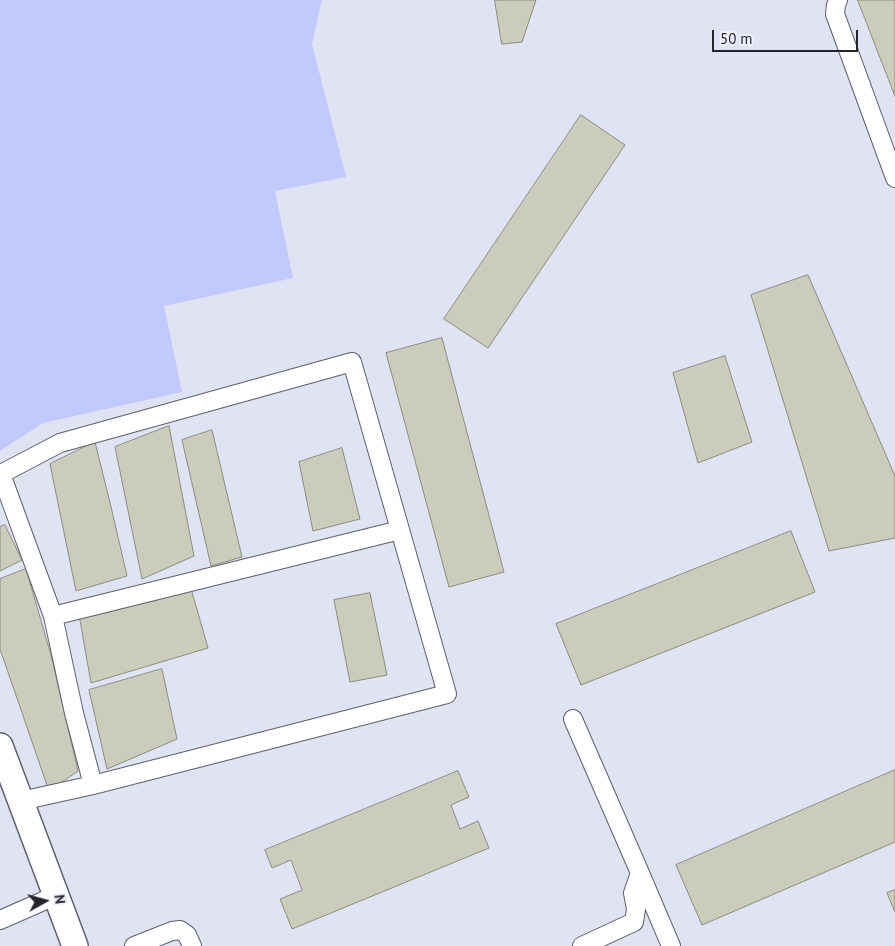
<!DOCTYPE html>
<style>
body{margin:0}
#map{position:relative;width:895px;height:946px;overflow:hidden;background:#e0e3f3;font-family:"PT Sans",sans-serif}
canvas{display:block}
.north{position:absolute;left:20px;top:876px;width:50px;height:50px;-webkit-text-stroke:4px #eef0fd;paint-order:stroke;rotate:83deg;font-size:14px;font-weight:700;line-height:20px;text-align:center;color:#24252a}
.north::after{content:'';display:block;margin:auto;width:18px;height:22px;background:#24252a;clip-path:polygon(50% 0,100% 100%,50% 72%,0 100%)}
.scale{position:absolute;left:712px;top:30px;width:146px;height:22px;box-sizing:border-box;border:2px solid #24252a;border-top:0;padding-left:6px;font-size:15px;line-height:18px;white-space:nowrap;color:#24252a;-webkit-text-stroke:4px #eef0fd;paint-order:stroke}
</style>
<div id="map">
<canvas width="895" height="946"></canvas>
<div class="north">N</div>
<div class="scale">50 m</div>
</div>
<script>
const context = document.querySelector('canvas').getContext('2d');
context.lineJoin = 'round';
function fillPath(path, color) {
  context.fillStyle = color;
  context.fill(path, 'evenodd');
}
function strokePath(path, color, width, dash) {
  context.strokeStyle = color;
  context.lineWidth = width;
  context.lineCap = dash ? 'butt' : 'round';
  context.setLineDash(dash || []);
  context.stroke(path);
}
const green = new Path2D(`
 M 0,0 L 322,0 L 312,44 L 346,177 L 275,191 L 293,278 L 164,306 L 182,392 L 43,423 L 0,451 Z`);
const building = new Path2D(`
 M 495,0 L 536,0 L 522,42 L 502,44 Z
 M 858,0 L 895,0 L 895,96 Z
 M 581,115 L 625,145 L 488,348 L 444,319 Z
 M 808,275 L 895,476 L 895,538 L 829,551 L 751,295 Z
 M 442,338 L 504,572 L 449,587 L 386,353 Z
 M 725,356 L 752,442 L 698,463 L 673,373 Z
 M 169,426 L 194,556 L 142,579 L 115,447 Z
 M 212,430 L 242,557 L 211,566 L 182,440 Z
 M 95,442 L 112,511 L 127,576 L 76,591 L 50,464 Z
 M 342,448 L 360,519 L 313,531 L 299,462 Z
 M 5,525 L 22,560 L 0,571 L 0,527 Z
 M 791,531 L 815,592 L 581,685 L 556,624 Z
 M 26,569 L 51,655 L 78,771 L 49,791 L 0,649 L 0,579 Z
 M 190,585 L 208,648 L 91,683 L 78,609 Z
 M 370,593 L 387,675 L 350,682 L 334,600 Z
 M 162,669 L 177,739 L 107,769 L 89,690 Z
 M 895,770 L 895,842 L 702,925 L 676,865 Z
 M 458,771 L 469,797 L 451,805 L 460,829 L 478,821 L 489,848 L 292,929 L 280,899 L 302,890 L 291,860 L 272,868 L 265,850 Z
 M 895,890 L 895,912 L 887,893 Z`);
const street = new Path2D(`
 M 838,0 L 836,5 L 835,14 L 895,178
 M 0,475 L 1,474 L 60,443 L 352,362 L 447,694 L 93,785 L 74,713 L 53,616 L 1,474
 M 53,616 L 400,530
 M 573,719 L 640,873 L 671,946
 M 21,801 L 93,785
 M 0,920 L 57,895
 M 134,946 L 172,931 L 180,930 L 187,935 L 192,946
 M 582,946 L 634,922 L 636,909 L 633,893 L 640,873`);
const secondary = new Path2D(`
 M 0,746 L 75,946`);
fillPath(green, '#c2c9fd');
fillPath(building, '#cbccbc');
strokePath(building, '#8b8c7d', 1);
strokePath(street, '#5d5f6d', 20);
strokePath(secondary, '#5d5f6d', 28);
strokePath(street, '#fff', 18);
strokePath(secondary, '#fff', 25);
</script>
